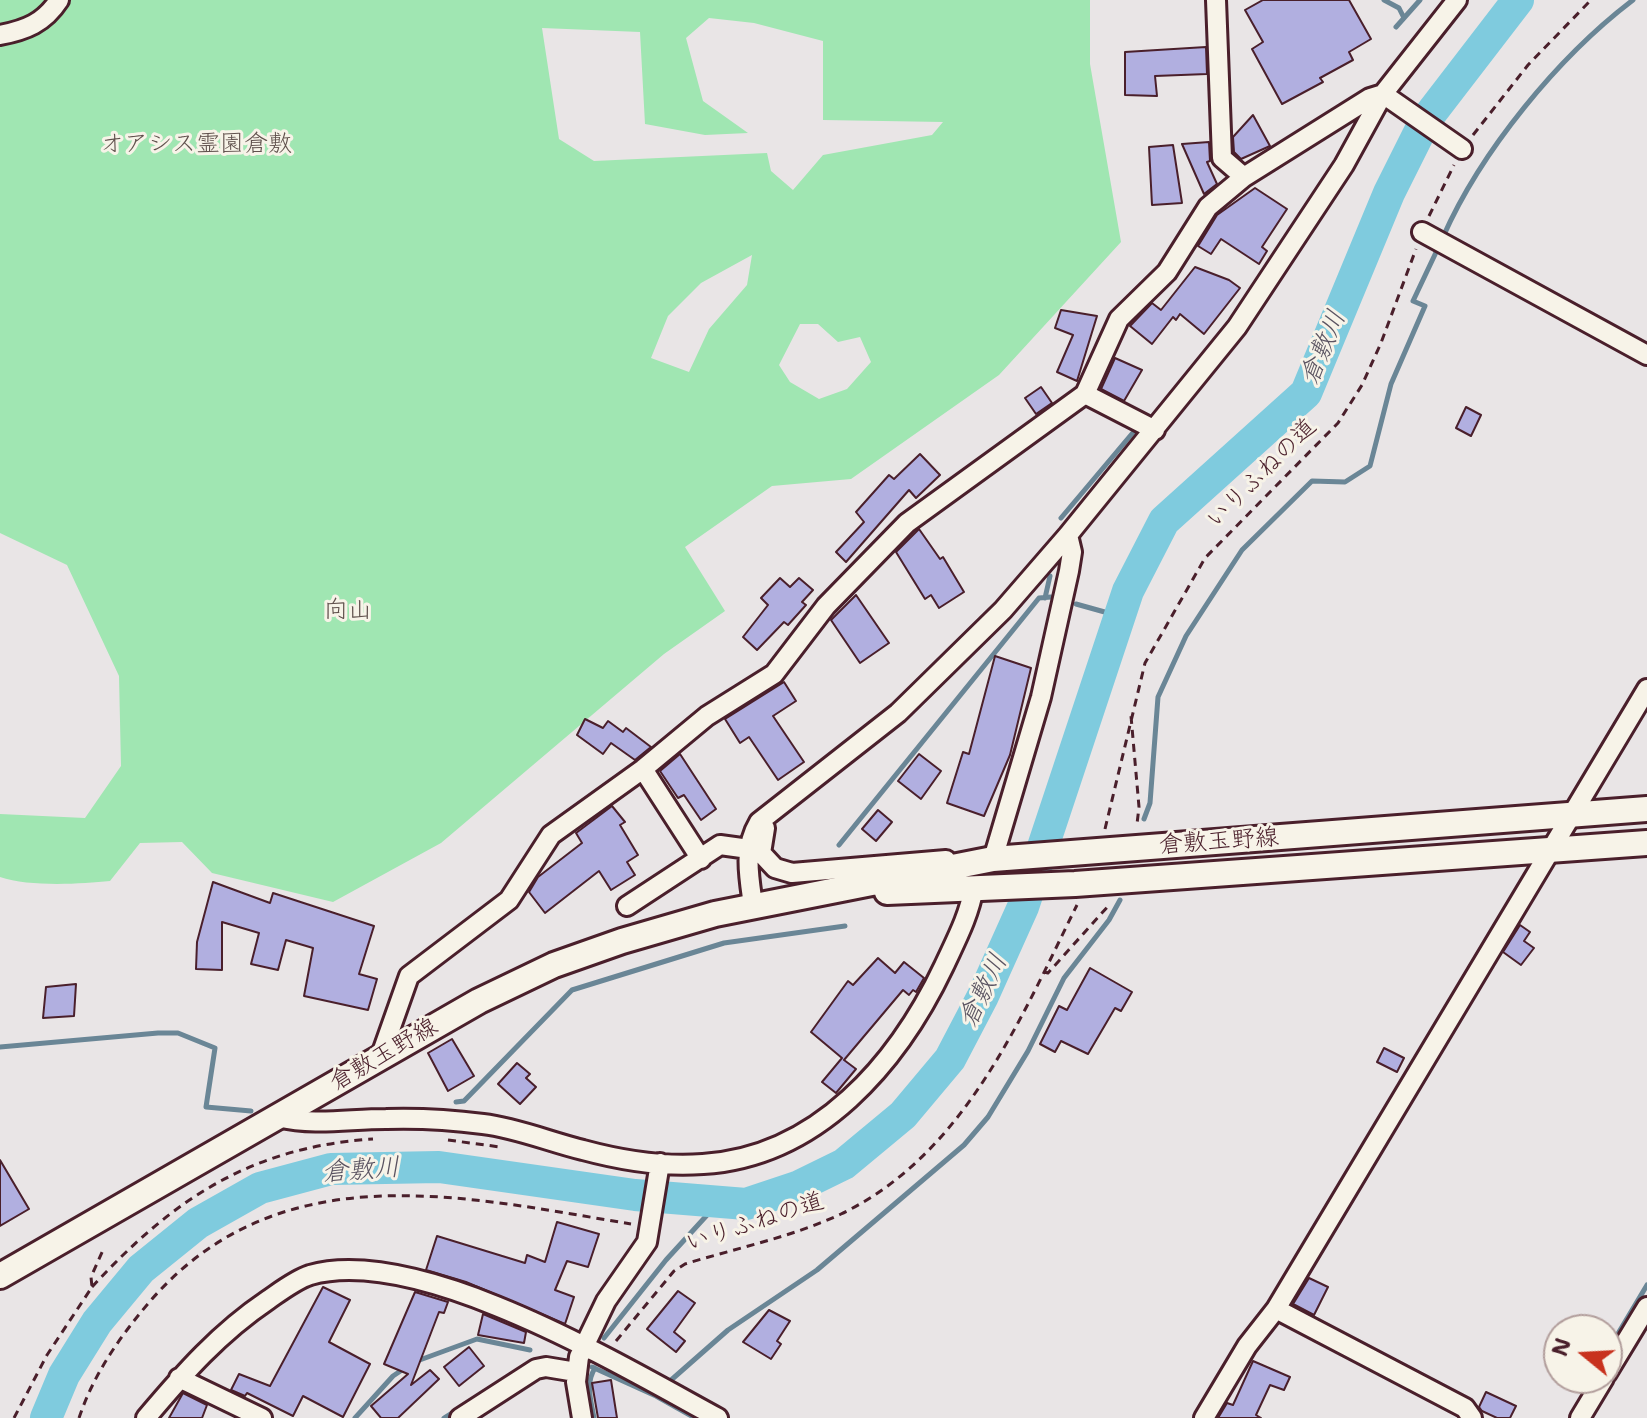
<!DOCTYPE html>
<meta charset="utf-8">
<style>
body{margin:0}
#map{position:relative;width:1647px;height:1418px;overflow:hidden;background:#e9e5e6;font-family:"Shantell Sans",sans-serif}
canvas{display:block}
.north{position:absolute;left:1543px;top:1314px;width:80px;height:80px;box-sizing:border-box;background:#f7f3e8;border:2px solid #b29e9c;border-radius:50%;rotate:288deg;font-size:22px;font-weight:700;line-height:32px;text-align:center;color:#4a1f2b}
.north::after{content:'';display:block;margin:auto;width:28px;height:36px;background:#c8321e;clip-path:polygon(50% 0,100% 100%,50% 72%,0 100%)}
</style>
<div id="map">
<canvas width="1647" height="1418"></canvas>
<div class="north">N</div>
</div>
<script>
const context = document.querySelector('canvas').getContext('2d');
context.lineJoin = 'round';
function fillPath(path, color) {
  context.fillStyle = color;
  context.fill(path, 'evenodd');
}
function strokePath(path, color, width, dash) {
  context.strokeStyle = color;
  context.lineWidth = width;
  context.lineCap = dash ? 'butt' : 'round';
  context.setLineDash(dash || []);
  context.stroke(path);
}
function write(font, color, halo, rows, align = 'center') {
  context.font = font + ' "Shantell Sans","Klee One",sans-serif';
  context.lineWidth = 6;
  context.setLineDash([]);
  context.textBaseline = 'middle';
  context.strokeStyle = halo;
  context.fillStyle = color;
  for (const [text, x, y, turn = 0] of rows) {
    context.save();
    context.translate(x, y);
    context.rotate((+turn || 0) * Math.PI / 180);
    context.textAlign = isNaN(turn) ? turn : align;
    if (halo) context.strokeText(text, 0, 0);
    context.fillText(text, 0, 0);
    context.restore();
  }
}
const green = new Path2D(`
 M 0,0 L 1090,0 L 1090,64 L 1121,242 L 999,375 L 851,479 L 772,486 L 685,547 L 725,611 L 664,654 L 441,843 L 333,902 L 212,873 L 182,842 L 140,843 L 110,881 C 80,884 29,887 0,877 L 0,814 L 85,818 L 121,766 L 119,676 L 67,565 L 0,533 ZM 709,18 L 754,23 L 823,41 L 823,120 L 943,122 L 932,135 L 823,155 L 793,190 L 771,171 L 767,153 L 594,161 L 559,139 L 542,28 L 640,32 L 645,124 L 705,135 L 748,133 L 703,101 L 686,38 ZM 752,255 L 747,285 L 709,329 L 689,372 L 651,358 L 668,316 L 701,283 ZM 800,324 L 818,324 L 838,342 L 860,337 L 871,362 L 847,389 L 819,399 L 790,382 L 779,365 Z`);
const stream = new Path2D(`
 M 1384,0 L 1399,8 L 1404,18
 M 1396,27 L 1420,0
 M 1443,237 C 1481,151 1558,57 1633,0
 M 1061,518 L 1136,429
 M 1045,598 L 1050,576
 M 1076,604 L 1119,616
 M 1144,819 L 1150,803 L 1158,697 L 1186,636 L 1242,550 L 1312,481 L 1345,482 L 1370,466 L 1391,384 L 1425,306 L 1413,301 L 1439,246
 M 839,845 L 1039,598 L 1051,597
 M 0,1047 L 158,1033 L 178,1033 L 215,1048 L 206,1107 L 251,1111
 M 456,1102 L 464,1101 L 572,990 L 724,943 L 845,926
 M 604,1338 L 666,1260 L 719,1202
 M 1607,1352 L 1647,1285
 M 417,1361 L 477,1339 L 530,1350
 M 592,1367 L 656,1396 L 659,1392
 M 670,1381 L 728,1330 L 817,1270 L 964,1145 L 988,1117 L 1028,1051 L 1064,978 L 1109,920 L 1120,900
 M 1587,1385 L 1591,1378
 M 656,1396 L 695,1418
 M 355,1418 L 393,1376 L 405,1368
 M 444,1418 L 460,1408
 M 594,1418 C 591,1400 585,1384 595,1368`);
const river = new Path2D(`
 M 46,1418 L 64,1375 L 97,1322 L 141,1269 L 198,1223 L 260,1188 L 331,1169 L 439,1167 L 635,1195 L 746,1204 L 797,1187 L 844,1164 L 903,1115 L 950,1059 L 983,996 L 1023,907 L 1128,591 L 1164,521 L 1306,393 L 1389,193 L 1425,121 L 1518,0`);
const building = new Path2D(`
 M 1263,0 L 1349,0 L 1371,39 L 1349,52 L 1353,60 L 1320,78 L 1323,82 L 1282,104 L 1252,49 L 1263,42 L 1245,10 Z
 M 1206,47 L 1207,74 L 1155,76 L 1157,96 L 1125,95 L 1125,52 Z
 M 1253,115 L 1270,146 L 1241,159 L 1234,152 L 1233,137 Z
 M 1209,142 L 1210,161 L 1207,162 L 1217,184 L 1204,194 L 1182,144 Z
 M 1173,145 L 1182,203 L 1152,205 L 1149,147 Z
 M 1255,188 L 1287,209 L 1262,247 L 1267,251 L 1259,264 L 1221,239 L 1211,254 L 1198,246 L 1217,215 Z
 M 1195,267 L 1229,280 L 1240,288 L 1204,334 L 1180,314 L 1176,320 L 1173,317 L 1152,344 L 1130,326 L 1152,303 L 1161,310 Z
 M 1061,310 L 1097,316 L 1077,381 L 1057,372 L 1073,335 L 1055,328 Z
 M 1115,358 L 1142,370 L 1124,401 L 1101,389 Z
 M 1041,387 L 1052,403 L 1036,414 L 1025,398 Z
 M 1466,407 L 1481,415 L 1471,436 L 1456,428 Z
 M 920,454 L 940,475 L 916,498 L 909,490 L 846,562 L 836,552 L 864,522 L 856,512 L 889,475 L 894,479 Z
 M 919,529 L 940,559 L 943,557 L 964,592 L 939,608 L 931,595 L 925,599 L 896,552 Z
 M 780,578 L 790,587 L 799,578 L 813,590 L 802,602 L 806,605 L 788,625 L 784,622 L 757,650 L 743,637 L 768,605 L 761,598 Z
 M 856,595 L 889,643 L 860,663 L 831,620 Z
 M 995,656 L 1031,668 L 1010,755 L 984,816 L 947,803 L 963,752 L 969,754 Z
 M 784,682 L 796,701 L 773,716 L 804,762 L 778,780 L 749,737 L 740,743 L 725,719 Z
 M 585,719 L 603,728 L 608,721 L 623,732 L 626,728 L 651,747 L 635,760 L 611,743 L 603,754 L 577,735 Z
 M 680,754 L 716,809 L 701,820 L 684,795 L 678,798 L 660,771 Z
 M 919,754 L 941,771 L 921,799 L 898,781 Z
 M 612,806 L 625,822 L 620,825 L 638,855 L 627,862 L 635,875 L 611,890 L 599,871 L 545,913 L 529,892 L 538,877 L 582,843 L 576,833 Z
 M 878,810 L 892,822 L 876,841 L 862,829 Z
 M 213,882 L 270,903 L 273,893 L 374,926 L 359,974 L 377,979 L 368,1010 L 304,996 L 313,948 L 286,940 L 278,970 L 251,964 L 259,933 L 222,922 L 222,970 L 196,969 L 197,942 Z
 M 1520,925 L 1530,932 L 1524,941 L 1534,948 L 1521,965 L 1503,952 Z
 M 878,958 L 895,973 L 904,962 L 924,978 L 916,992 L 913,990 L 909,995 L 903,990 L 844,1060 L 856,1069 L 836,1093 L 822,1082 L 842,1058 L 811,1032 L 848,981 L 853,985 Z
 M 1090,968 L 1132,992 L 1121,1011 L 1115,1008 L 1088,1054 L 1061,1041 L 1055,1052 L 1040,1044 L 1059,1006 L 1067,1010 Z
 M 76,984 L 74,1016 L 43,1018 L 46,987 Z
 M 452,1039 L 474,1076 L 448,1091 L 428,1053 Z
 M 1384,1048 L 1404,1058 L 1397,1072 L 1377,1062 Z
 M 517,1063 L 530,1074 L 526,1078 L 536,1087 L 520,1104 L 498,1084 Z
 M 0,1160 L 29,1209 L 0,1226 Z
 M 557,1222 L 599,1234 L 588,1267 L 567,1261 L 555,1290 L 574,1297 L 565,1324 L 466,1282 L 426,1270 L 437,1236 L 525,1263 L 527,1255 L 545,1262 Z
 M 1309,1278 L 1328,1287 L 1314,1315 L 1293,1304 Z
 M 323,1287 L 350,1300 L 329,1342 L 370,1364 L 343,1417 L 303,1396 L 293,1416 L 247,1393 L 245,1396 L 231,1390 L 239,1374 L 270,1386 Z
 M 678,1291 L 695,1303 L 674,1332 L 685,1341 L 676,1352 L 647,1329 Z
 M 415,1292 L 448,1302 L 444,1313 L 439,1312 L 411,1385 L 430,1370 L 439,1379 L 398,1418 L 381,1418 L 371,1406 L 408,1374 L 384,1364 Z
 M 769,1310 L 790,1321 L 777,1341 L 781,1344 L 771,1359 L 743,1342 Z
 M 483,1314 L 526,1332 L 524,1343 L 478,1335 Z
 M 469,1347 L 484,1366 L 459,1386 L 444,1367 Z
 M 1253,1361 L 1290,1377 L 1284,1390 L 1270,1385 L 1256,1415 L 1261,1418 L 1218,1418 L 1227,1403 L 1233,1405 Z
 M 611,1380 L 617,1418 L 598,1418 L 592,1383 Z
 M 1486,1392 L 1516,1406 L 1510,1418 L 1497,1418 L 1482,1411 L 1479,1407 Z
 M 183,1393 L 207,1405 L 202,1418 L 169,1418 Z`);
const path = new Path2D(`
 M 1473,135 L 1528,65 L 1591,0
 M 1429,216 L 1454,165
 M 1131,716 L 1139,807 L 1137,824
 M 1105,829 L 1145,663 L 1205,558 L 1338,423 L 1362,385 L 1381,343 L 1416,249
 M 1044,972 L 1048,973 L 1110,904
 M 448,1140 L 500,1147
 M 92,1287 C 173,1199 251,1147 373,1139
 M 616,1341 L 674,1271 L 685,1264 C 737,1248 792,1237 841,1214 C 964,1155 1020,1020 1077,905
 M 14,1418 L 47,1355 L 92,1287 L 91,1277 L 103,1250
 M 79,1418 C 94,1373 121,1335 152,1299 C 281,1153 462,1196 631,1224`);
const minor = new Path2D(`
 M 1216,0 L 1222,158 L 1244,177
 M 0,35 C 26,30 44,23 59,0
 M 1422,232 L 1647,355
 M 1085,394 L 1119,319 L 1167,272 L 1208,207 L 1244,177 L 1370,98 L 1383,94 L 1462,149
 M 643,769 L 701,859
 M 765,828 L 761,853 L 775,868 L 792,873 L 946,860
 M 980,859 L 993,859 L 1041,697 L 1069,571 L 1072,552 L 1068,535
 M 753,905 C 749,876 743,849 759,822 L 898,713 L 1003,610 L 1068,535 L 1237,327 L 1344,165 L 1383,94 L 1457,0
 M 627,906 L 720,845 L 749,849
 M 380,1058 L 409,976 L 509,900 L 551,835 L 643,769 L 707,716 L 774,674 L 826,606 L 907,523 L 1085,394 L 1155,430
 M 278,1117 C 316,1126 348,1119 386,1119 C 418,1118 452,1120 483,1124 C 517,1128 550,1142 583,1150 C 620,1160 665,1167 703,1164 C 818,1157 898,1063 944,966 C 956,940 969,916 974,887
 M 1276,1309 L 1465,1408 L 1472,1418
 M 1607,1373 L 1647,1307
 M 179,1378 L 262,1418
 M 146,1418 C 184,1373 219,1333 268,1300 C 281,1291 295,1280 310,1275 C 419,1244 622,1366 718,1418
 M 460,1418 L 536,1369 L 546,1367 L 576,1372
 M 582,1418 L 576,1382 L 579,1357 L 606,1301 L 647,1242 L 660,1163
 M 1204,1418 L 1247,1346 L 1276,1309 L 1647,689
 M 1580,1418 L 1604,1378`);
const major = new Path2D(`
 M 887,892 L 1075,884 L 1647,843
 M 0,1276 L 479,1001 L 554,965 L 622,941 L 715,914 L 993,859 L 1647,809`);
const parkNames = [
 ["オアシス霊園倉敷",196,145],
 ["向山",348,611]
];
const streetNames = [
 ["いりふねの道",1262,474,-45],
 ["倉敷玉野線",1219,842,-4],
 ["倉敷玉野線",384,1055,-30],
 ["いりふねの道",755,1223,-18]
];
const waterNames = [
 ["倉敷川",1324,348,-67],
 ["倉敷川",984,991,-64],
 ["倉敷川",361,1171,-4]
];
fillPath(green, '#a0e6b2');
strokePath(stream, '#6a8696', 5);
strokePath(river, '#7fcbde', 32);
fillPath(building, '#b1afe0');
strokePath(building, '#4a1f2b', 2);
strokePath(minor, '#4a1f2b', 24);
strokePath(major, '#4a1f2b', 30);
strokePath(path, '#4a1f2b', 3, [8, 6]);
strokePath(minor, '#f7f3e8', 18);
strokePath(major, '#f7f3e8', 24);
write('24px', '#60514d', '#f7f3e8', parkNames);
write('24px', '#4a1f2b', '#f7f3e8', streetNames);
write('italic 26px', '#5a5361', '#f7f3e8', waterNames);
</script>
